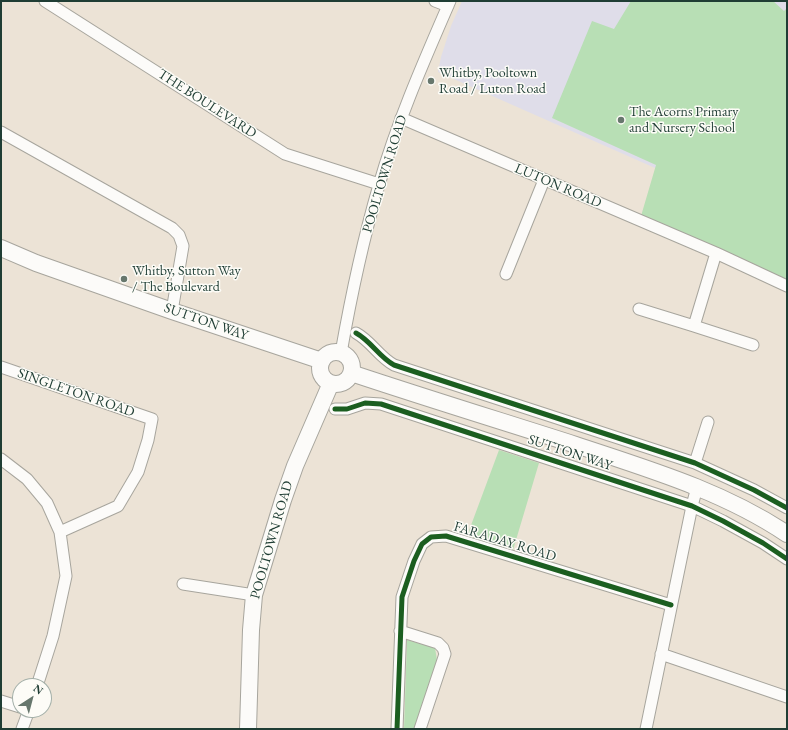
<!DOCTYPE html>
<style>
body{margin:0}
#map{position:relative;width:788px;height:730px;overflow:hidden;background:#ece3d6;font-family:"EB Garamond",serif}
canvas{display:block}
.frame{position:absolute;inset:0;border:2px solid #1f3d34;pointer-events:none}
.north{position:absolute;left:12px;top:678px;width:40px;height:40px;box-sizing:border-box;background:#fdfcf7;border:1px solid #a4b0a9;border-radius:50%;rotate:36deg;font-size:11px;font-weight:700;line-height:16px;text-align:center;color:#1f3d34}
.north::after{content:'';display:block;margin:auto;width:14px;height:18px;background:#67776d;clip-path:polygon(50% 0,100% 100%,50% 72%,0 100%)}
</style>
<div id="map">
<canvas width="788" height="730"></canvas>
<div class="frame"></div>
<div class="north">N</div>
</div>
<script>
const context = document.querySelector('canvas').getContext('2d');
context.lineJoin = 'round';
function fillPath(path, color) {
  context.fillStyle = color;
  context.fill(path, 'evenodd');
}
function strokePath(path, color, width, dash) {
  context.strokeStyle = color;
  context.lineWidth = width;
  context.lineCap = dash ? 'butt' : 'round';
  context.setLineDash(dash || []);
  context.stroke(path);
}
function write(font, color, halo, rows, align = 'center') {
  context.font = font + ' "EB Garamond",serif';
  context.lineWidth = 3;
  context.setLineDash([]);
  context.textBaseline = 'middle';
  context.strokeStyle = halo;
  context.fillStyle = color;
  for (const [text, x, y, turn = 0] of rows) {
    context.save();
    context.translate(x, y);
    context.rotate((+turn || 0) * Math.PI / 180);
    context.textAlign = isNaN(turn) ? turn : align;
    if (halo) context.strokeText(text, 0, 0);
    context.fillText(text, 0, 0);
    context.restore();
  }
}
const built = new Path2D(`
 M 462,1 L 787,1 L 787,10 L 655,168 L 438,72 L 441,57 L 451,26 Z`);
const green = new Path2D(`
 M 631,1 L 773,1 L 784,11 L 787,8 L 787,281 L 641,216 L 656,165 L 552,118 L 592,21 L 614,29 Z
 M 499,450 L 539,463 L 513,550 L 467,536 Z
 M 407,640 L 435,648 L 437,660 L 436,667 L 415,729 L 404,729 Z`);
const street = new Path2D(`
 M 45,1 L 285,154 L 379,184
 M 435,1 L 448,6
 M 401,118 L 716,253 L 787,286
 M 1,132 L 172,228 L 179,235 L 183,246 L 172,311
 M 506,274 L 544,180
 M 639,309 L 694,326 L 716,253
 M 694,326 L 753,345
 M 356,333 C 371,341 379,357 394,365 L 695,463 L 754,490 L 787,508
 M 341,353 C 351,296 363,240 379,185 C 397,122 424,61 450,1
 M 1,367 L 152,419 L 148,440 L 138,472 L 118,506 L 60,532
 M 335,409 L 347,409 L 365,403 L 381,404 L 692,506 L 723,521 L 763,543 L 787,559
 M 1,459 L 27,479 L 47,503 L 60,532 L 66,576 L 53,636 L 37,686
 M 695,463 L 708,422
 M 183,584 L 254,595
 M 400,631 L 438,643 L 443,648 L 445,654 L 420,729
 M 661,654 L 787,697
 M 1,701 L 20,707
 M 22,729 L 29,710
 M 397,729 L 402,597 L 414,561 L 422,544 L 431,537 L 446,536 L 671,605
 M 646,729 L 692,506 L 697,487`);
const secondary = new Path2D(`
 M 1,248 L 36,263 L 172,311 L 322,361
 M320 368a16 16 0 1 1 32 0a16 16 0 1 1-32 0Z
 M 351,373 C 426,398 501,421 576,445 C 648,469 723,491 787,534
 M 248,729 L 251,630 L 254,595 L 283,500 L 295,466 L 331,383`);
const cycleway = new Path2D(`
 M 356,333 C 371,341 379,357 394,365 L 695,463 L 754,490 L 787,508
 M 335,409 L 347,409 L 365,403 L 381,404 L 692,506 L 723,521 L 763,543 L 787,559
 M 397,729 L 402,597 L 414,561 L 422,544 L 431,537 L 446,536 L 671,605`);
const markers = [
 [431,81,4,"#67776d"],
 [621,120,4,"#67776d"],
 [124,279,4,"#67776d"]
];
const poiNames = [
 ["Whitby, Pooltown",439,73],
 ["Road / Luton Road",439,89],
 ["The Acorns Primary",629,112],
 ["and Nursery School",629,128],
 ["Whitby, Sutton Way",132,271],
 ["/ The Boulevard",132,287]
];
const streetNames = [
 ["THE BOULEVARD",207,104,33],
 ["POOLTOWN ROAD",385,174,-73],
 ["LUTON ROAD",558,186,23],
 ["SUTTON WAY",206,322,19],
 ["SINGLETON ROAD",76,393,19],
 ["SUTTON WAY",570,453,18],
 ["POOLTOWN ROAD",272,540,-74],
 ["FARADAY ROAD",505,542,17]
];
fillPath(built, '#dfdde9');
fillPath(green, '#b8dfb5');
strokePath(street, '#a7a59d', 13);
strokePath(secondary, '#a7a59d', 18);
strokePath(street, '#fcfbf9', 11);
strokePath(secondary, '#fcfbf9', 16);
strokePath(cycleway, '#1b5e20', 5);
for (const [x, y, r, color] of markers) {
  const dot = new Path2D();
  dot.arc(x, y, r, 0, 2 * Math.PI);
  context.fillStyle = color;
  context.fill(dot);
  strokePath(dot, '#fdfcf7', 1.5);
}
write('14px', '#1f3d34', '#fdfcf7', poiNames, 'left');
write('14px', '#1f3d34', '#fdfcf7', streetNames);
</script>
